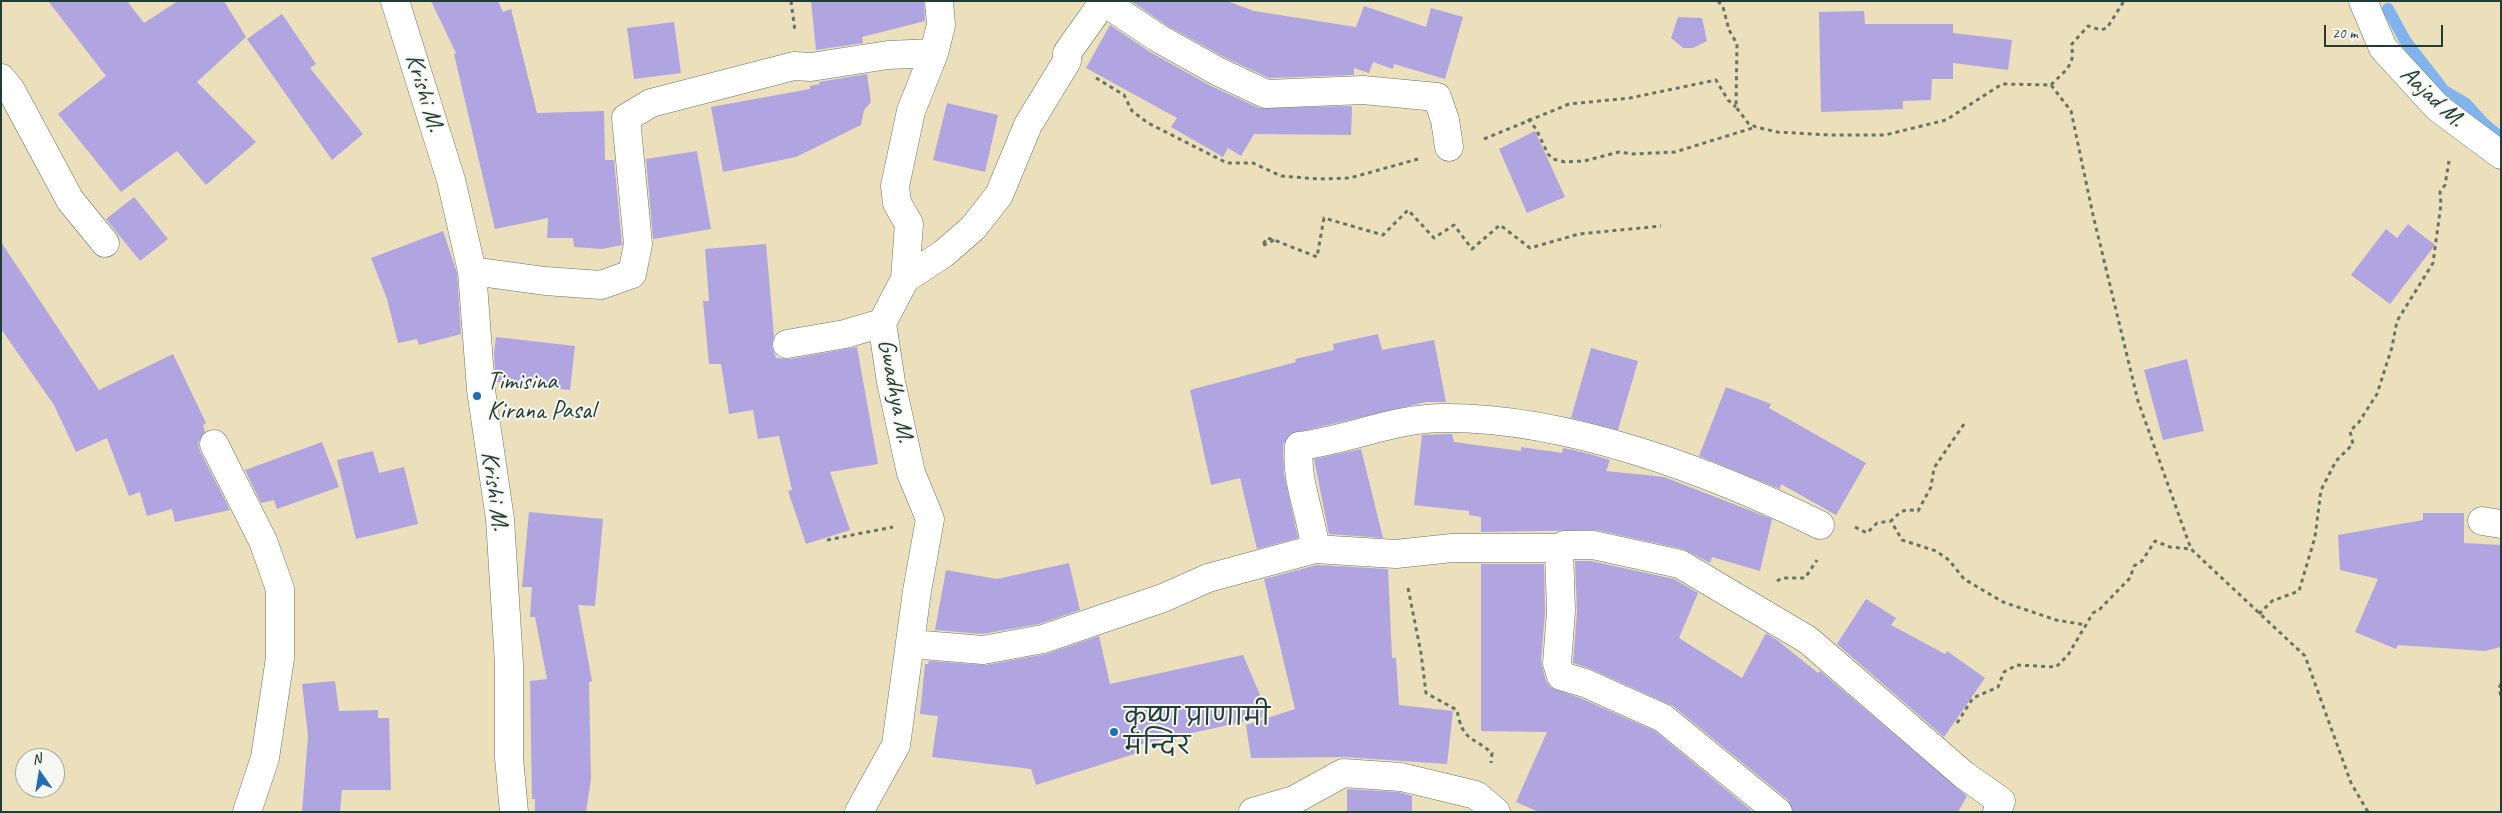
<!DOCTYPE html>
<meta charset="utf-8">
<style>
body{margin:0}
#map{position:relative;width:2502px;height:813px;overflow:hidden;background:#ebdfbc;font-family:Caveat,sans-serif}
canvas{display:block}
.frame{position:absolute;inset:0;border:2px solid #1f3d34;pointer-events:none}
.north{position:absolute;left:15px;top:748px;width:50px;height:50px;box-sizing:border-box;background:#f6f6f2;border:1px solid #a0aca6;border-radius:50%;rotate:347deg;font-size:14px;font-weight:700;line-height:20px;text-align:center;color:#1f3d34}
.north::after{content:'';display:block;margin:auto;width:18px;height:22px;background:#1f6fb2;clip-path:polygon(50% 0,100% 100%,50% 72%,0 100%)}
.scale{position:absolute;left:2324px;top:25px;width:119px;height:22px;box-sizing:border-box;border:2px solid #1f3d34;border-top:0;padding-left:6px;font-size:15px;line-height:18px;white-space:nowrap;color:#1f3d34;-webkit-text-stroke:4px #f6f6f2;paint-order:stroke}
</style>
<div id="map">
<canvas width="2502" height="813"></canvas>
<div class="frame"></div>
<div class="north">N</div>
<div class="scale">20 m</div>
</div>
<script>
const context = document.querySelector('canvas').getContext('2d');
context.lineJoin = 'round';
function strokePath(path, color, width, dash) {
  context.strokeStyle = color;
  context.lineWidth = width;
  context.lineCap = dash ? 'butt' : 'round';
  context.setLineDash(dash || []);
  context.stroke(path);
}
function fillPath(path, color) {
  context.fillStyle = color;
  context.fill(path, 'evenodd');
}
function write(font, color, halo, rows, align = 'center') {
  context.font = font + ' Caveat,"Playpen Sans Deva",sans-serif';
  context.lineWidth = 4;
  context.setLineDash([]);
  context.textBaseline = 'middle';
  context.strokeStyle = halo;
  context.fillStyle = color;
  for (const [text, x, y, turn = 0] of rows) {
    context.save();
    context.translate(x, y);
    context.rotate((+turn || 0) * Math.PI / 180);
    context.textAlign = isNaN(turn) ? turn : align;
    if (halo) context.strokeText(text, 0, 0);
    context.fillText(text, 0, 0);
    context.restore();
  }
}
const stream = new Path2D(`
 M 2388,9 L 2406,42 L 2444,91 L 2466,104 L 2484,124 L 2501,138`);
const building = new Path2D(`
 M 48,1 L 127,1 L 144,23 L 178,1 L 224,1 L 246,37 L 197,82 L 256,142 L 206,185 L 177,151 L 121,192 L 58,114 L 106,76 Z
 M 431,1 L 498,1 L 503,12 L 511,9 L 537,113 L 604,111 L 605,160 L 614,160 L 622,245 L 602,249 L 574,247 L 573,238 L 547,238 L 548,218 L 495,229 L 454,54 L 456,53 Z
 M 811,1 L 924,1 L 925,21 L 862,37 L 863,43 L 816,50 Z
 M 1131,1 L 1227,1 L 1254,11 L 1356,27 L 1364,6 L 1426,27 L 1431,8 L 1463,17 L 1445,79 L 1394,64 L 1393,69 L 1373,62 L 1369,73 L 1354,68 L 1354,75 L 1269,78 L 1226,58 L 1166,25 Z
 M 1864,11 L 1865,24 L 1953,24 L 1953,33 L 2012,40 L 2008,70 L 1953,63 L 1953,79 L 1932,79 L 1931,100 L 1903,101 L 1903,109 L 1821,112 L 1819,12 Z
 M 282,14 L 316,64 L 310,68 L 363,134 L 332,160 L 247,39 Z
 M 1678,17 L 1702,18 L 1707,41 L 1693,48 L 1683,48 L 1671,38 Z
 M 674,22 L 681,73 L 634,79 L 627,28 Z
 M 1110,25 L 1150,52 L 1211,86 L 1259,108 L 1352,106 L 1351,135 L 1254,134 L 1241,156 L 1228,148 L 1223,157 L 1171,127 L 1177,118 L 1086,68 Z
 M 867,74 L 871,102 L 864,110 L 861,125 L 796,157 L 723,172 L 711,107 L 810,89 L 810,86 L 820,84 L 819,82 Z
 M 947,103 L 998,115 L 985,172 L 933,160 Z
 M 1535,131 L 1565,197 L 1527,213 L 1499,149 Z
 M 697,151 L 711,229 L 653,239 L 646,159 Z
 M 134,197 L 168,239 L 140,261 L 106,219 Z
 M 2408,224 L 2435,245 L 2390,304 L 2351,275 L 2386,229 L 2397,238 Z
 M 443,231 L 457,273 L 461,334 L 419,345 L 417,339 L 398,343 L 387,299 L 371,258 Z
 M 1,242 L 99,390 L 173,354 L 206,423 L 203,425 L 205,432 L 198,443 L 200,451 L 230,510 L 175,522 L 172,509 L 147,516 L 140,492 L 129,496 L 107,438 L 76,452 L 54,405 L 1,329 Z
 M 766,244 L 774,336 L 772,346 L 776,358 L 790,359 L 857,347 L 878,464 L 830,472 L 850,530 L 806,544 L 788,491 L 792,490 L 779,436 L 758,439 L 753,410 L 729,414 L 721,364 L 709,364 L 703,301 L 709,301 L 705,249 Z
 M 1378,334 L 1382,350 L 1434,340 L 1446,402 L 1426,402 L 1290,434 L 1283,445 L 1284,474 L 1298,538 L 1257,549 L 1240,478 L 1211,485 L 1190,390 L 1296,362 L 1295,359 L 1334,350 L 1333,344 Z
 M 496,337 L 575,346 L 570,390 L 496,382 L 494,353 Z
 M 1591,348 L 1638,361 L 1618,430 L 1571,418 Z
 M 2187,359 L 2204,431 L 2163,440 L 2144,370 Z
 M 1726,387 L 1771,404 L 1769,408 L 1866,463 L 1836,515 L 1781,484 L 1780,489 L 1699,456 Z
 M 1447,434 L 1452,434 L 1454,442 L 1521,451 L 1521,447 L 1562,453 L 1563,448 L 1586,453 L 1610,460 L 1606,471 L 1664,477 L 1772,519 L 1760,571 L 1712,557 L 1710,563 L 1683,549 L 1596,530 L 1481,532 L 1481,517 L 1469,515 L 1469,511 L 1414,505 L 1422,435 Z
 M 322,442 L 339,487 L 277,509 L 274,500 L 261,503 L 245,470 Z
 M 1361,449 L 1383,538 L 1329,534 L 1314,459 Z
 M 373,451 L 379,473 L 404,467 L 418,524 L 356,539 L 337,460 Z
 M 529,512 L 603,519 L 595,606 L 578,605 L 592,681 L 589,682 L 591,779 L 586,812 L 535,812 L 535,799 L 532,799 L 530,681 L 547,679 L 535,617 L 530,617 L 532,587 L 522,587 Z
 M 2423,513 L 2464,513 L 2464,543 L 2501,545 L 2501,647 L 2485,651 L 2398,645 L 2396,649 L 2355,632 L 2378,579 L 2340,570 L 2338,535 L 2423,520 Z
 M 1575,561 L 1591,561 L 1674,579 L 1698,593 L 1679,638 L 1742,678 L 1766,633 L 1777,640 L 1818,673 L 1820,671 L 1967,796 L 1958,812 L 1793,812 L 1788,800 L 1673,706 L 1591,669 L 1573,663 L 1577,612 Z
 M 1069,563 L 1080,610 L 1039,624 L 982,634 L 935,630 L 946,570 L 997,579 Z
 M 1481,564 L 1544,564 L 1545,612 L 1541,662 L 1546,681 L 1550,687 L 1580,698 L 1655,731 L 1753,812 L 1539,812 L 1516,802 L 1547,732 L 1481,731 Z
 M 1317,565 L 1388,569 L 1392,658 L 1396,658 L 1399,705 L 1453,711 L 1447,764 L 1344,757 L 1251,758 L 1246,725 L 1295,709 L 1264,579 Z
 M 1866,599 L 1896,618 L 1891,625 L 1945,654 L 1947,651 L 1985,678 L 1944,737 L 1837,644 Z
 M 1099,636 L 1110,684 L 1243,655 L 1269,716 L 1138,745 L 1141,752 L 1036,785 L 1031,769 L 932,757 L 938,716 L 920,714 L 925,664 L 928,664 L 929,661 L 986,665 L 1046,654 Z
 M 335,681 L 339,711 L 378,710 L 378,718 L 389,718 L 391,790 L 342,790 L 340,812 L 302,812 L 308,736 L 302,684 Z
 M 1347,789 L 1399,792 L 1412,796 L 1412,812 L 1347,812 Z`);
const path = new Path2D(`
 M 791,1 L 795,31
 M 1718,1 L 1723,7 L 1729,30 L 1737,44 L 1736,107 L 1748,123 L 1756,127 L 1777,132 L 1830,135 L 1885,135 L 1946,120 L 2002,84 L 2051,85 L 2071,111 L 2093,215 L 2138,401 L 2191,549 L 2305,656 L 2351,783 L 2368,812
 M 1096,78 L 1124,95 L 1132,111 L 1148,123 L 1227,163 L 1253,163 L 1281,176 L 1319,179 L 1350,178 L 1418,159
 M 2051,85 C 2063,72 2077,65 2071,45 L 2088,26 L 2101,30 L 2107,28 L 2124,1
 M 1528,119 L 1536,129 L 1548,154 L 1553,159 L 1565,162 L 1584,161 L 1619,152 L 1633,154 L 1675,152 L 1756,127
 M 1484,139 L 1569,104 L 1630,98 L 1716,80 L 1728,100 L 1736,107
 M 1274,240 L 1262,246 L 1267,238 L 1274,240 L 1317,257 L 1324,218 L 1383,235 L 1408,210 L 1434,238 L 1454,225 L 1472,249 L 1500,225 L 1530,248 L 1579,234 L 1661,226
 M 1964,424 L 1934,468 L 1931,487 L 1918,511 C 1904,508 1901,511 1891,521 L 1902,540 L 1936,551 L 1949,560 L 1964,579 L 2003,602 L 2056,620 L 2086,625
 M 1855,527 L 1867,533 L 1877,523 L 1891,521
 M 827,540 L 893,527
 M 1777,581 L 1782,578 L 1805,578 L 1817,560
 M 1408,588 L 1421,653 L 1426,693 L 1457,710 C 1463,742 1471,735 1492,753 L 1491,763
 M 2259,614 L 2272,601 L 2299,591 L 2315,537 L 2321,490 L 2336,461 L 2353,444 L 2350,431 L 2359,422 L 2377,394 L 2392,347 L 2397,321 L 2433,263 L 2441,204 L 2440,192 L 2445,185 L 2449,161
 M 2501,684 L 2499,688 L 2501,696
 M 1957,723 L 1973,698 L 1998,687 L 2004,672 L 2017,665 L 2056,667 L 2068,655 L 2093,613 L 2100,609 L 2130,578 L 2134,566 L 2142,561 L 2155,541 L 2170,547 L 2191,549`);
const minor = new Path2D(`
 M 395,1 L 451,180 L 472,271 L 481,390 L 500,519 L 509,664 L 509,758 L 514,812
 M 2363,1 L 2383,48 L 2438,108 L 2501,155
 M 1104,2 L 1158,38 L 1219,72 L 1266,94 L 1363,90 L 1437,97 L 1445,120 L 1449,147
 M 1,78 L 11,90 L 70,200 L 105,243
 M 472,271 L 545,281 L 601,285 L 632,274 L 638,244 L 626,118 L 651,103 L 794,66 L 811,67 L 888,55 L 934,53
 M 905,279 L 909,224 L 897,203 L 895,186 L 911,111 L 934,53 L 941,25 L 939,1
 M 787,344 L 845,334 L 882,323
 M 214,444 L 263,541 L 280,589 L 280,658 L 265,758 L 247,812
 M 2482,521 L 2501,524
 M 1559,548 L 1561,612 L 1557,663 L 1561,676 L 1585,683 L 1663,718 L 1778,812
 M 1315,549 L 1396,554 L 1452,548 L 1559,548 L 1564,545 L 1593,545 L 1680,564 L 1808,640 L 1964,775 L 2001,801 L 1997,812
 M 911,644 L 983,650 L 1043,639 L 1163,598 L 1208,578 L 1315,549 C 1312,514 1295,482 1299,446 C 1349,440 1396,417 1447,418 C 1569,418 1712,472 1820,525
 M 859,812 L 896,745 L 917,591 L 930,519 L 911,473 L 891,382 L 882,323 L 905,279 L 943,254 L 973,228 L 999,195 L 1028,125 L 1067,61 L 1067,53 L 1104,1
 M 1253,812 L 1294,800 L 1343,773 L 1401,777 L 1476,795 L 1496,812`);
const markers = [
 [477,396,5,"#1f6fb2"],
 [1114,732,5,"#1f6fb2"]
];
const streetNames = [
 ["Krishi M.",424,93,73],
 ["Aajad M.",2432,97,43],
 ["Gwadhya M.",895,391,79],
 ["Krishi M.",494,491,82]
];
const poiNames = [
 ["Timisina",487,382],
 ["Kirana Pasal",487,411],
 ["कृष्ण प्राणामी",1124,718],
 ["मन्दिर",1124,747]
];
strokePath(stream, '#81b4ee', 12);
fillPath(building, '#b0a5e0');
strokePath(minor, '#667664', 29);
strokePath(path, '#667664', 3, [4, 4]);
strokePath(minor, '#fff', 28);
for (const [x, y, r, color] of markers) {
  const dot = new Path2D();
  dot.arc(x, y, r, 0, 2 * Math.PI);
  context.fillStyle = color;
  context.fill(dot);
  strokePath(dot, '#f6f6f2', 2);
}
write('25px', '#1f3d34', '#f6f6f2', streetNames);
write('25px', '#1f3d34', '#f6f6f2', poiNames, 'left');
</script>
